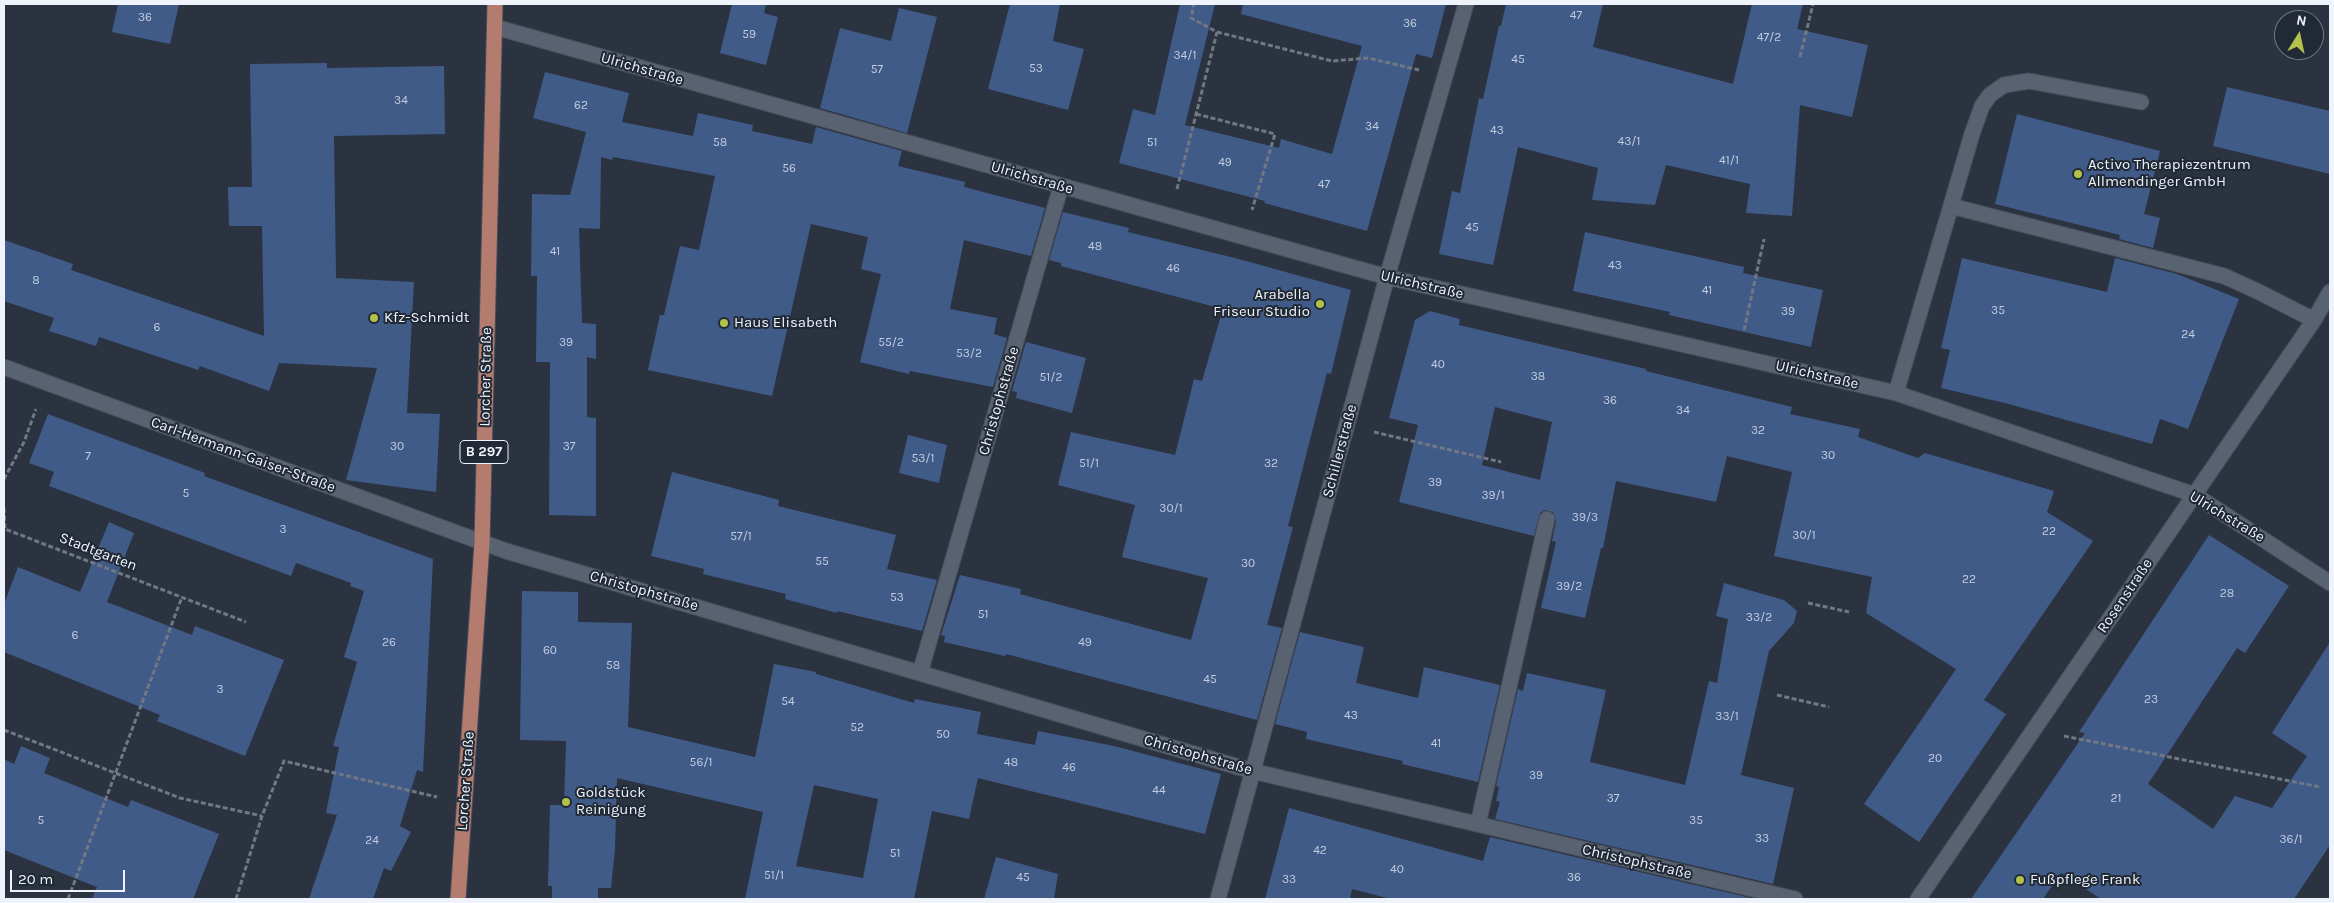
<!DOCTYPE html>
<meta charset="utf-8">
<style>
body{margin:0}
#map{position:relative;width:2334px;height:903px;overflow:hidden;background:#2b3340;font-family:Karla,sans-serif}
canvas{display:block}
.frame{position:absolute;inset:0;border:5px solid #eef3fc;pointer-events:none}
.north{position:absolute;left:2274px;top:10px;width:50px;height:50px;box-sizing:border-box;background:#212935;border:1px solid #737a85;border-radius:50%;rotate:10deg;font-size:14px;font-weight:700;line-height:20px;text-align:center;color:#eef3fc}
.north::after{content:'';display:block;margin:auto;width:18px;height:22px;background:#b3c24b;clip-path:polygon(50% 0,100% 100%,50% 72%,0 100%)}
.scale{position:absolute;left:10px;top:870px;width:115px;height:22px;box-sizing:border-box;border:2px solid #eef3fc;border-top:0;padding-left:6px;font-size:15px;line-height:18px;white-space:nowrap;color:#eef3fc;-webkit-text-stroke:4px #212935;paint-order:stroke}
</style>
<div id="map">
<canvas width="2334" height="903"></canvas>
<div class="frame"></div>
<div class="north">N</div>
<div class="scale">20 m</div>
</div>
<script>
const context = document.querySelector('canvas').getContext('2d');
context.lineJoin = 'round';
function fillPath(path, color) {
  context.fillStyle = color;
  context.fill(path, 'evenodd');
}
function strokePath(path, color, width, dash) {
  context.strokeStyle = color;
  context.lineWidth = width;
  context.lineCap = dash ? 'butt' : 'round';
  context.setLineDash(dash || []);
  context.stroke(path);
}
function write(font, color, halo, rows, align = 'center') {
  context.font = font + ' Karla,sans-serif';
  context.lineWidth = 4;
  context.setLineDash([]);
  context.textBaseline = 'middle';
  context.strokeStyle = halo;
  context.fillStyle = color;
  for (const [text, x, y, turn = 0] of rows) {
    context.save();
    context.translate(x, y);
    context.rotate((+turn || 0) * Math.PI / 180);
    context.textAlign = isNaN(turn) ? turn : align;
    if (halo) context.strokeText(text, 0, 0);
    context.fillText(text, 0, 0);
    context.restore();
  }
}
const building = new Path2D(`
 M 118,4 L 179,4 L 170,44 L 112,32 Z
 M 732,4 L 766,4 L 764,13 L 778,17 L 766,65 L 720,53 Z
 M 1010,4 L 1060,4 L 1053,41 L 1084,49 L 1068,110 L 988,89 Z
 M 1180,4 L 1215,4 L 1185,125 L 1279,148 L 1281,139 L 1332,154 L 1362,46 L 1241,14 L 1243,4 L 1446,4 L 1432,58 L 1416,54 L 1367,231 L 1264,203 L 1265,201 L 1119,163 L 1133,109 L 1155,115 Z
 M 1506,4 L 1603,4 L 1593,47 L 1733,84 L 1752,4 L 1803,4 L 1797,29 L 1868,45 L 1852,117 L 1800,105 L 1792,216 L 1746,213 L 1750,184 L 1666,165 L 1655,205 L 1592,200 L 1598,168 L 1518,147 L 1493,265 L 1439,254 L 1452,191 L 1460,193 L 1479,98 L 1483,99 L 1499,26 L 1501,26 Z
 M 899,8 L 937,17 L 907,133 L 820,108 L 840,28 L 891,41 Z
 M 327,63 L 327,68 L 444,66 L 445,134 L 334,136 L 336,278 L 414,282 L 407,413 L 440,414 L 436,492 L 346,480 L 377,368 L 279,363 L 269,391 L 200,366 L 198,370 L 99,337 L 96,346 L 49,331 L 54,318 L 4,301 L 4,240 L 73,264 L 71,270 L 264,336 L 262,226 L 229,226 L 228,187 L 252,187 L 250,64 Z
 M 545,72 L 629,93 L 622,122 L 693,136 L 698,113 L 753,125 L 752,131 L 812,144 L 816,127 L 902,151 L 898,166 L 965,182 L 964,187 L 1045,208 L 1031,256 L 964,240 L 950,309 L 997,318 L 994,334 L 1007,338 L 993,387 L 910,371 L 909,374 L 860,362 L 881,274 L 861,269 L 868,237 L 811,224 L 772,396 L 648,370 L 660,315 L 664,315 L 680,246 L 699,250 L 715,176 L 613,157 L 612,160 L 601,157 L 600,229 L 579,228 L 582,323 L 596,324 L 596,359 L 587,357 L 587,417 L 596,418 L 596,516 L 549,515 L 550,362 L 536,362 L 537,276 L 531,276 L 532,194 L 570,195 L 586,132 L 533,118 Z
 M 2227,87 L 2330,111 L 2330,174 L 2213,146 Z
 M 2017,114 L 2160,151 L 2144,214 L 2160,218 L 2153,248 L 2119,239 L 2120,235 L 1995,204 Z
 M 1063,212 L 1129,228 L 1128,232 L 1235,258 L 1351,290 L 1331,374 L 1327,373 L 1288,526 L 1293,527 L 1267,625 L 1282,628 L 1257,720 L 1006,654 L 1005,656 L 944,642 L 945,636 L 941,635 L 960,575 L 1021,589 L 1020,594 L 1191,640 L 1208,578 L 1122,557 L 1135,505 L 1058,485 L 1071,432 L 1175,455 L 1194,379 L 1202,381 L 1223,309 L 1061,266 L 1061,263 L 1049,260 Z
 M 1585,232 L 1744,267 L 1743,273 L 1823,290 L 1811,347 L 1669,315 L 1670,312 L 1573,291 Z
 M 1962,258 L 2107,292 L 2115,258 L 2177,274 L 2239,299 L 2188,429 L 2160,419 L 2152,444 L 2009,404 L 1941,388 L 1950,350 L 1941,348 Z
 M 1430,311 L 1460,319 L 1459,325 L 1646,369 L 1646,371 L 1792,407 L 1790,414 L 1860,429 L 1858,437 L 1918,458 L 1925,453 L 2054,491 L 2047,512 L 2093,541 L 1984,700 L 2006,714 L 1919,842 L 1864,804 L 1956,669 L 1866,613 L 1872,577 L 1774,556 L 1792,472 L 1727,456 L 1716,502 L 1616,481 L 1603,548 L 1601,548 L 1585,618 L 1541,608 L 1556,542 L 1552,541 L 1556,521 L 1553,512 L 1545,510 L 1540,513 L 1534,536 L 1399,502 L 1418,425 L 1389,418 L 1415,320 ZM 1495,407 L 1552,422 L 1540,480 L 1482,465 Z
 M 1026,342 L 1086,358 L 1072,413 L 1016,398 L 1017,392 L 1012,391 Z
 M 48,414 L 205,473 L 204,476 L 433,559 L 423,772 L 417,770 L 400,826 L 411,832 L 391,871 L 384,868 L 373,899 L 309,899 L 337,815 L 326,813 L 339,747 L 333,746 L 357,662 L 344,657 L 364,591 L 350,586 L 351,583 L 296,563 L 291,576 L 49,486 L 54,472 L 29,463 Z
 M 908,435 L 947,445 L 939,483 L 899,473 Z
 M 672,472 L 779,500 L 778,506 L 896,535 L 887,569 L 937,580 L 922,631 L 837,611 L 837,613 L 785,599 L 786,594 L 703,574 L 704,569 L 651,556 Z
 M 109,522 L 134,533 L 107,602 L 192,635 L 195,626 L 284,660 L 245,756 L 157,721 L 160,715 L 4,652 L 4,604 L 18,567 L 80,592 Z
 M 2209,535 L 2289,586 L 2245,653 L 2237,648 L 2148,784 L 2213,829 L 2235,796 L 2272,808 L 2307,756 L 2272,733 L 2330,642 L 2330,845 L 2294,899 L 2101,899 L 2061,873 L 2043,899 L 1971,899 L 2085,733 L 2079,732 Z
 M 1724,583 L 1784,600 L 1797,611 L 1794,623 L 1769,651 L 1741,775 L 1794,788 L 1773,884 L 1495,819 L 1500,802 L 1496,801 L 1499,787 L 1496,786 L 1518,689 L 1523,691 L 1527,673 L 1606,690 L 1590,762 L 1685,785 L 1709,681 L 1717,683 L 1728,619 L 1716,616 Z
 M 522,591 L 578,592 L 578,622 L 632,623 L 628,727 L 755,757 L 774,664 L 816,672 L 816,674 L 914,703 L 915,699 L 981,712 L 977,734 L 1035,745 L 1038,731 L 1114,746 L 1221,774 L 1205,834 L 978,778 L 969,819 L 932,811 L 914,899 L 745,899 L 763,812 L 617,778 L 615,849 L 611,888 L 598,888 L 598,899 L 552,899 L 552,886 L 548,886 L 550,805 L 564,805 L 566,741 L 520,740 ZM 814,785 L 878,799 L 863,878 L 796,866 Z
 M 1300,632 L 1364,647 L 1356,683 L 1418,698 L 1424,667 L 1500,685 L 1478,782 L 1402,764 L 1403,761 L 1306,739 L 1307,732 L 1275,724 Z
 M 21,746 L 50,758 L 44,773 L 128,807 L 131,800 L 219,834 L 193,899 L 92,899 L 97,887 L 4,850 L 4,759 L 14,764 Z
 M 1289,808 L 1483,861 L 1490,837 L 1755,899 L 1391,899 L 1352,889 L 1350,899 L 1265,899 Z
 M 996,857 L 1058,874 L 1054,899 L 984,899 Z`);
const path = new Path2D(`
 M 1217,32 L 1332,61 L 1368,58 L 1419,70
 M 1800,57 L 1813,4
 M 1196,114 L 1275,134 L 1252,210
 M 1177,189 L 1217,32 L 1191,18 L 1194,4
 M 1744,330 L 1764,239
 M 1374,432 L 1501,462
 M 4,479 L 24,442 L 36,409
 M 4,508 L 5,529 L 246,622
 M 1808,603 L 1849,612
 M 1777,695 L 1829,707
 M 4,730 L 180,798 L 262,816
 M 2064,736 L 2320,787
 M 68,899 L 182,597
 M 236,899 L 262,816 L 284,761 L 437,797`);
const minor = new Path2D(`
 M 495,27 L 1387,277 L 1896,393 L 2195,495 L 2330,583
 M 1951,206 L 2224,276 L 2257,291 L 2314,320
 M 4,367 L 506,551 L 1252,771 L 1795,899
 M 1896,393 L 1972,134 L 1982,106 L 1990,95 L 2004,85 L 2029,81 L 2141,102
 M 920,673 L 1061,186
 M 1478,824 L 1547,519
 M 1218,899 L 1387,277 L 1466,4
 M 1918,899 L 2314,320 L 2330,292`);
const major = new Path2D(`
 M 458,899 L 482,543 L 495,4`);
const markers = [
 [2078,174,5,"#b3c24b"],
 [1320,304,5,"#b3c24b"],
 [374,318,5,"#b3c24b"],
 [724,323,5,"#b3c24b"],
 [566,802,5,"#b3c24b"],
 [2020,880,5,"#b3c24b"]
];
const numberNames = [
 ["47",1576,16],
 ["36",145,18],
 ["36",1410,24],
 ["59",749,35],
 ["47/2",1769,38],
 ["34/1",1185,56],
 ["45",1518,60],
 ["53",1036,69],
 ["57",877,70],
 ["34",401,101],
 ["62",581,106],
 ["34",1372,127],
 ["43",1497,131],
 ["43/1",1629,142],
 ["58",720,143],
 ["51",1152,143],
 ["41/1",1729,161],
 ["49",1225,163],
 ["56",789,169],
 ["47",1324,185],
 ["45",1472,228],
 ["48",1095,247],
 ["41",555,252],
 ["43",1615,266],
 ["46",1173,269],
 ["8",36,281],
 ["41",1707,291],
 ["35",1998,311],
 ["39",1788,312],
 ["6",157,328],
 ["24",2188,335],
 ["39",566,343],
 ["55/2",891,343],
 ["53/2",969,354],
 ["40",1438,365],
 ["38",1538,377],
 ["51/2",1051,378],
 ["36",1610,401],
 ["34",1683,411],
 ["32",1758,431],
 ["30",397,447],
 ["37",569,447],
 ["30",1828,456],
 ["7",88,457],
 ["53/1",923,459],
 ["51/1",1089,464],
 ["32",1271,464],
 ["39",1435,483],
 ["5",186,494],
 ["39/1",1493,496],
 ["30/1",1171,509],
 ["39/3",1585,518],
 ["3",283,530],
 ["22",2049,532],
 ["30/1",1804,536],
 ["57/1",741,537],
 ["55",822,562],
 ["30",1248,564],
 ["22",1969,580],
 ["39/2",1569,587],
 ["28",2227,594],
 ["53",897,598],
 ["51",983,615],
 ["33/2",1759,618],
 ["6",75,636],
 ["26",389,643],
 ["49",1085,643],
 ["60",550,651],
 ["58",613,666],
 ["45",1210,680],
 ["3",220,690],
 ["23",2151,700],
 ["54",788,702],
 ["43",1351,716],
 ["33/1",1727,717],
 ["52",857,728],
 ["50",943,735],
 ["41",1436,744],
 ["20",1935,759],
 ["56/1",701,763],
 ["48",1011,763],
 ["46",1069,768],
 ["39",1536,776],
 ["44",1159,791],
 ["37",1613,799],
 ["21",2116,799],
 ["5",41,821],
 ["35",1696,821],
 ["33",1762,839],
 ["36/1",2291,840],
 ["24",372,841],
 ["42",1320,851],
 ["51",895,854],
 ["40",1397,870],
 ["51/1",774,876],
 ["45",1023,878],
 ["36",1574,878],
 ["33",1289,880]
];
const shields = [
 [484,452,48]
];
const shieldNames = [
 ["B 297",484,452]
];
const streetNames = [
 ["Ulrichstraße",642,69,16],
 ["Ulrichstraße",1032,178,16],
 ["Ulrichstraße",1422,285,13],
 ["Ulrichstraße",1817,375,13],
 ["Lorcher Straße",486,377,-89],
 ["Christophstraße",999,401,-74],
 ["Schillerstraße",1340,451,-75],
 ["Carl-Hermann-Gaiser-Straße",243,455,20],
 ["Ulrichstraße",2227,517,31],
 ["Stadtgarten",98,552,21],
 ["Christophstraße",644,591,16],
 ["Rosenstraße",2125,596,-56],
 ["Christophstraße",1198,755,16],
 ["Lorcher Straße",466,781,-86],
 ["Christophstraße",1637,862,13]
];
const poiNames = [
 ["Activo Therapiezentrum",2088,165],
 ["Allmendinger GmbH",2088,182],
 ["Arabella",1310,295,"right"],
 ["Friseur Studio",1310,312,"right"],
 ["Kfz-Schmidt",384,318],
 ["Haus Elisabeth",734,323],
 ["Goldstück",576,793],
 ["Reinigung",576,810],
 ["Fußpflege Frank",2030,880]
];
fillPath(building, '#415b89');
strokePath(minor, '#484e59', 17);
strokePath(major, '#484e59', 17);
strokePath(path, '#717883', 3, [5, 2.5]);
strokePath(minor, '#596271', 15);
strokePath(major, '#b47c6e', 15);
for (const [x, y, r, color] of markers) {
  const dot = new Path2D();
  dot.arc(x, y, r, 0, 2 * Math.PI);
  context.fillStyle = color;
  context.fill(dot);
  strokePath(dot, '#212935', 2);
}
write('12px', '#c3cddf', null, numberNames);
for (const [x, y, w] of shields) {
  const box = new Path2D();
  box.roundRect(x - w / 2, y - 11.5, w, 23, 4);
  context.fillStyle = '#212935';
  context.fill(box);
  strokePath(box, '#eef3fc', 1);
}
write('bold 14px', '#eef3fc', null, shieldNames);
write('15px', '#eef3fc', '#212935', streetNames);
write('15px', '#eef3fc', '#212935', poiNames, 'left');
</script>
